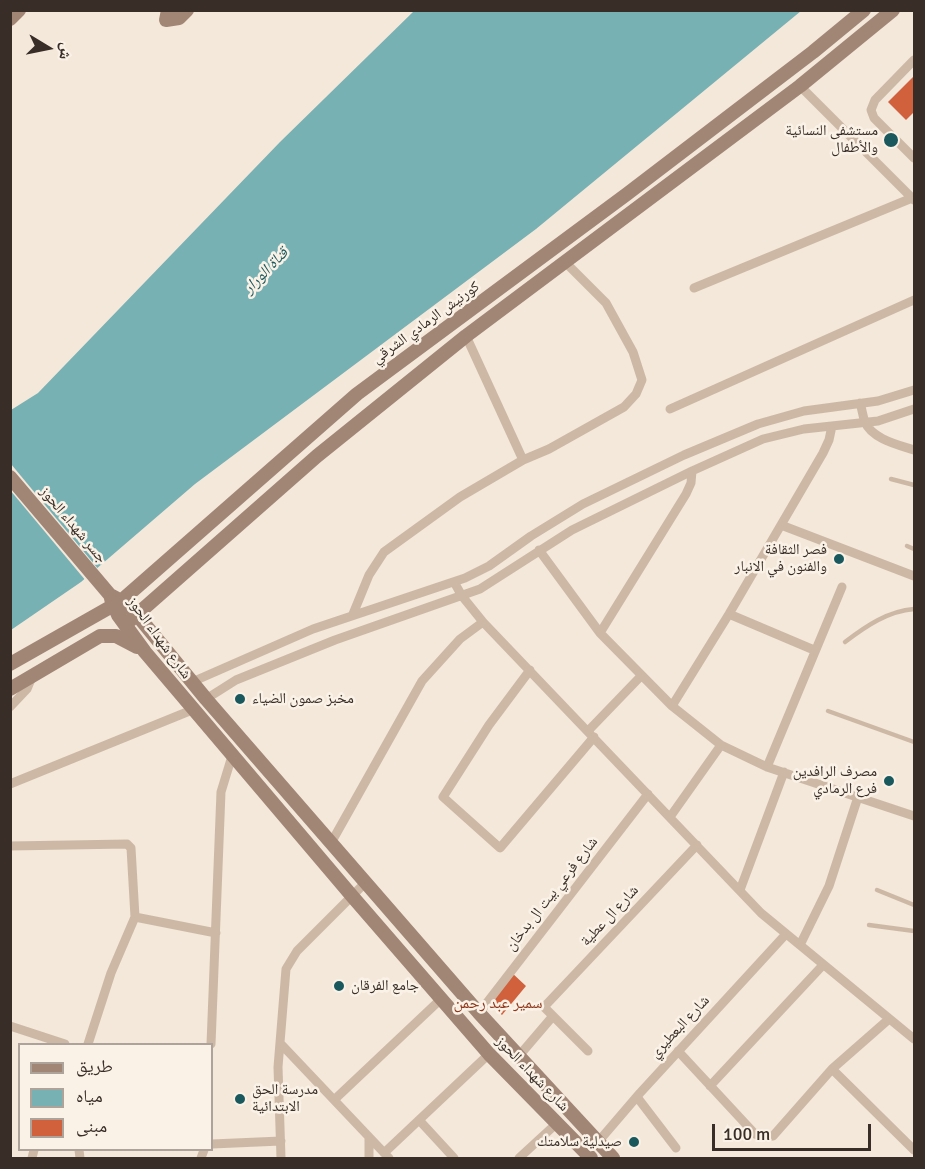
<!DOCTYPE html>
<meta charset="utf-8">
<style>
body{margin:0}
#map{position:relative;width:925px;height:1169px;overflow:hidden;background:#f4e8da;font-family:Signika,"Noto Naskh Arabic",sans-serif}
canvas{display:block}
.frame{position:absolute;inset:0;border:12px solid #382d27;pointer-events:none}
.legend{position:absolute;left:18px;top:1043px;width:195px;height:108px;box-sizing:border-box;background:#fbf2e7;border:2px solid #ada39a;margin:0;padding:8px 10px;list-style:none;font-size:18px;color:#382d27}
.legend li{display:flex;align-items:center;gap:12px;height:30px}
.legend b{width:30px;border:2px solid #ada39a}
.north{position:absolute;left:18px;top:18px;width:60px;height:60px;-webkit-text-stroke:4px #fbf2e7;paint-order:stroke;rotate:100deg;font-size:16px;font-weight:700;line-height:24px;text-align:center;color:#382d27}
.north::after{content:'';display:block;margin:auto;width:21px;height:27px;background:#382d27;clip-path:polygon(50% 0,100% 100%,50% 72%,0 100%)}
.scale{position:absolute;left:712px;top:1124px;width:159px;height:27px;box-sizing:border-box;border:3px solid #382d27;border-top:0;padding-left:8px;font-size:18px;line-height:21px;white-space:nowrap;color:#382d27;-webkit-text-stroke:4px #fbf2e7;paint-order:stroke}
</style>
<div id="map">
<canvas width="925" height="1169"></canvas>
<div class="frame"></div>
<ul class="legend">
<li><b style="height:8px;background:#a18676"></b>طريق</li>
<li><b style="height:16px;background:#77b1b4"></b>مياه</li>
<li><b style="height:16px;background:#d1613c"></b>مبنى</li>
</ul>
<div class="north">ش</div>
<div class="scale">100 m</div>
</div>
<script>
const context = document.querySelector('canvas').getContext('2d');
context.lineJoin = 'round';
function fillPath(path, color) {
  context.fillStyle = color;
  context.fill(path, 'evenodd');
}
function strokePath(path, color, width, dash) {
  context.strokeStyle = color;
  context.lineWidth = width;
  context.lineCap = dash ? 'butt' : 'round';
  context.setLineDash(dash || []);
  context.stroke(path);
}
function write(font, color, halo, rows, align = 'center') {
  context.font = font + ' Signika,"Noto Naskh Arabic",sans-serif';
  context.lineWidth = 5;
  context.setLineDash([]);
  context.textBaseline = 'middle';
  context.strokeStyle = halo;
  context.fillStyle = color;
  for (const [text, x, y, turn = 0] of rows) {
    context.save();
    context.translate(x, y);
    context.rotate((+turn || 0) * Math.PI / 180);
    context.textAlign = isNaN(turn) ? turn : align;
    if (halo) context.strokeText(text, 0, 0);
    context.fillText(text, 0, 0);
    context.restore();
  }
}
const water = new Path2D(`
 M 414,11 L 801,11 L 536,229 L 195,484 L 81,582 L 11,630 L 11,410 L 38,393 L 280,142 Z`);
const pier = new Path2D(`
 M 11,464 L 99,570 L 86,581 L 10,490 Z`);
const building = new Path2D(`
 M 914,76 L 914,112 L 906,120 L 888,102 Z
 M 511,972 L 526,986 L 502,1015 L 488,1002 Z`);
const lane = new Path2D(`
 M 891,479 L 914,485
 M 907,546 L 914,549
 M 845,642 C 866,626 888,611 914,609
 M 828,711 L 914,742
 M 877,890 L 914,905
 M 869,925 L 914,931`);
const street = new Path2D(`
 M 914,60 L 875,100 L 871,110 L 874,118 L 914,158
 M 800,86 L 914,200
 M 694,288 L 912,198
 M 466,336 L 523,460
 M 860,403 C 862,409 863,417 865,422 C 872,439 899,445 914,450
 M 670,409 L 914,300
 M 781,525 L 914,576
 M 539,550 L 600,633 L 672,706 L 721,745 L 767,767 L 914,816
 M 454,582 L 462,596 L 483,622 L 761,913 L 914,1039
 M 353,614 L 369,575 L 384,552 L 460,497 L 523,460 L 549,449 L 624,407 L 636,394 L 642,380 L 633,352 L 606,303 L 565,262
 M 729,614 L 814,650
 M 600,633 L 686,494 L 691,483 L 692,471
 M 530,670 L 489,725 L 443,797 L 500,848 L 594,737
 M 192,682 L 313,629 L 465,578 L 489,566 L 531,536 L 583,504 L 684,455 L 758,424 L 804,411 L 878,401 L 914,390
 M 206,699 L 236,680 L 335,640 L 480,589 L 572,530 L 692,471 L 763,439 L 804,429 L 878,421 L 914,409
 M 672,706 L 729,614 L 823,453 L 829,440 L 832,426
 M 10,707 L 27,689 L 32,677
 M 588,731 L 641,676
 M 767,767 L 842,587
 M 10,784 L 192,710
 M 670,817 L 721,745
 M 331,843 L 422,681 L 460,639 L 483,622
 M 10,846 L 127,844 L 131,848 L 135,917 L 111,973 L 88,1044
 M 740,890 L 784,772
 M 135,917 L 216,933
 M 800,945 L 829,886 L 858,797
 M 479,1013 L 648,794
 M 10,1026 L 65,1044
 M 280,1043 L 389,1158
 M 211,1044 L 221,792 L 232,756
 M 588,1051 L 544,1007 L 697,845
 M 678,1051 L 755,1134 L 763,1137 L 773,1136 L 832,1069 L 889,1019
 M 518,1057 L 553,1016
 M 832,1069 L 914,1150
 M 710,1086 L 823,965
 M 637,1097 L 676,1148
 M 334,1100 L 441,999
 M 419,1120 L 454,1158
 M 369,1137 L 369,1158
 M 598,1142 L 640,1093 L 786,934
 M 212,1144 L 281,1141
 M 79,1150 L 80,1158
 M 384,1153 L 489,1054
 M 32,1158 L 34,1150
 M 201,1158 L 204,1150
 M 281,1158 L 278,1067 L 286,969 L 297,951 L 365,883
 M 519,1158 L 556,1124`);
const secondary = new Path2D(`
 M 168,10 L 166,20 L 179,18 L 187,10
 M 10,19 L 19,10
 M 10,477 L 110,595 L 125,603 L 138,616 L 206,699 L 479,1013 L 613,1158
 M 111,599 L 118,615 L 145,652 L 352,896 L 489,1054 L 591,1158
 M 125,625 L 317,456 L 466,336 L 800,86 L 893,10
 M 10,664 L 121,601 L 357,394 L 627,194 L 813,52 L 864,10
 M 10,689 L 100,636 L 116,636 L 137,647`);
const markers = [
 [891,140,8,"#19595e"],
 [839,559,6,"#19595e"],
 [240,699,6,"#19595e"],
 [889,781,6,"#19595e"],
 [339,986,6,"#19595e"],
 [240,1099,6,"#19595e"],
 [634,1142,6,"#19595e"]
];
const poiNames = [
 ["مستشفى النسائية",878,131],
 ["والأطفال",878,148],
 ["فصر الثقافة",827,550],
 ["والفنون في الانبار",827,567],
 ["مخبز صمون الضياء",252,699,"left"],
 ["مصرف الرافدين",877,772],
 ["فرع الرمادي",877,789],
 ["جامع الفرقان",351,986,"left"],
 ["مدرسة الحق",252,1090,"left"],
 ["الابتدائية",252,1107,"left"],
 ["صيدلية سلامتك",622,1142]
];
const streetNames = [
 ["كورنيش الرمادي الشرقي",426,323,-36],
 ["جسر شهداء الحوز",73,525,50],
 ["شارع شهداء الحوز",159,638,54],
 ["شارع فرعي بيت ال بدخان",552,894,-52],
 ["شارع ال عطية",610,916,-47],
 ["شارع البعطيري",680,1027,-47],
 ["شارع شهداء الحوز",532,1074,46]
];
const waterNames = [
 ["قناة الورار",266,271,-46]
];
const neighbourhoodNames = [
 ["سمير عبد رحمن",498,1004]
];
fillPath(water, '#77b1b4');
fillPath(pier, '#f4e8da');
fillPath(building, '#d1613c');
strokePath(lane, '#cdb8a5', 4.5);
strokePath(street, '#cdb8a5', 9);
strokePath(secondary, '#a18676', 14);
for (const [x, y, r, color] of markers) {
  const dot = new Path2D();
  dot.arc(x, y, r, 0, 2 * Math.PI);
  context.fillStyle = color;
  context.fill(dot);
  strokePath(dot, '#fbf2e7', 2);
}
write('15px', '#382d27', '#fbf2e7', poiNames, 'right');
write('15px', '#382d27', '#fbf2e7', streetNames);
write('italic 16px', '#19595e', '#fbf2e7', waterNames);
write('16px', '#8f3519', '#fbf2e7', neighbourhoodNames);
</script>
